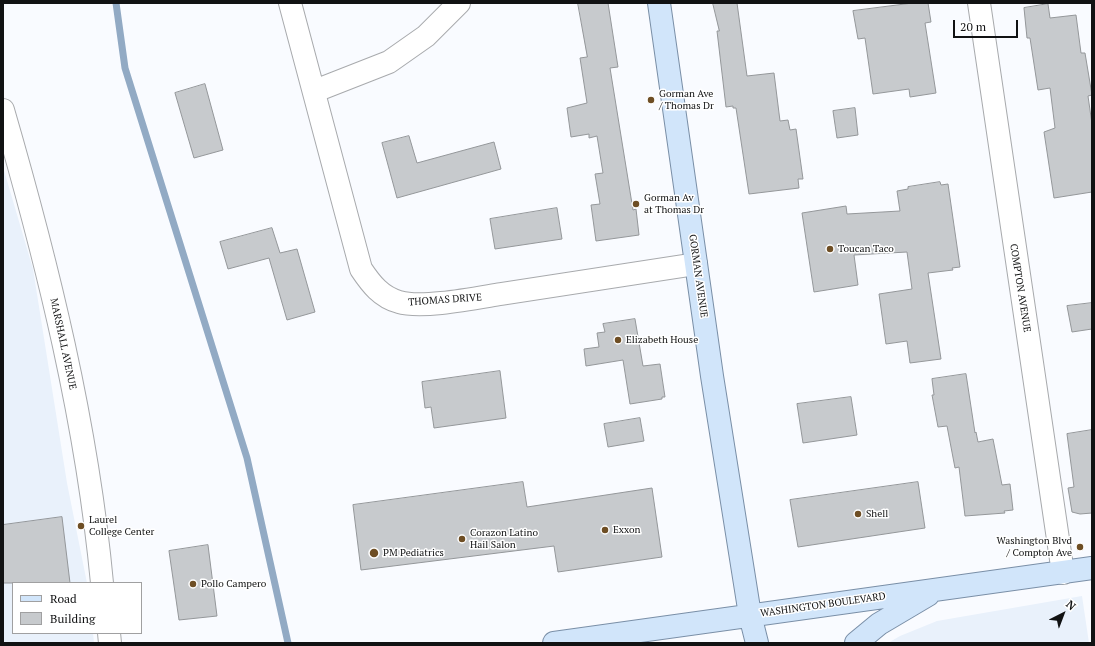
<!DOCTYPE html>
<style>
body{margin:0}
#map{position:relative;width:1095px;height:646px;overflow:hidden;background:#f9fbff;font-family:"PT Serif",serif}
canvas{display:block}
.frame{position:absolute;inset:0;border:4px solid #111213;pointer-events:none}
.legend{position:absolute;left:12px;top:582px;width:130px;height:52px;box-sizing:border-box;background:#fff;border:1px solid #a0a0a1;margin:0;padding:5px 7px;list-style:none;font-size:12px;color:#111213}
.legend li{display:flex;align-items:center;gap:8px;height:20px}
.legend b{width:20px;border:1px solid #a0a0a1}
.north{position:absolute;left:1043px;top:594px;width:40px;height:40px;-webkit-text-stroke:3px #fff;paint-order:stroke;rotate:42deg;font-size:11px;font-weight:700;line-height:16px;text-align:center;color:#111213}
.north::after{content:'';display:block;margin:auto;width:14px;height:18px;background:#111213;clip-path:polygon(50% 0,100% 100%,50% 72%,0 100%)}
.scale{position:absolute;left:953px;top:20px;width:65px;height:18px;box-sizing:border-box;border:2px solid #111213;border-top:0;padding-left:5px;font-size:12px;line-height:14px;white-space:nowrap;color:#111213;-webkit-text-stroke:3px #fff;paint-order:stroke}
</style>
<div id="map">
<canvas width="1095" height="646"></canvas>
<div class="frame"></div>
<ul class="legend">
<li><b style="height:5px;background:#d1e5fa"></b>Road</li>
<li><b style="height:11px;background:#c7cacd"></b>Building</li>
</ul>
<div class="north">N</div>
<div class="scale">20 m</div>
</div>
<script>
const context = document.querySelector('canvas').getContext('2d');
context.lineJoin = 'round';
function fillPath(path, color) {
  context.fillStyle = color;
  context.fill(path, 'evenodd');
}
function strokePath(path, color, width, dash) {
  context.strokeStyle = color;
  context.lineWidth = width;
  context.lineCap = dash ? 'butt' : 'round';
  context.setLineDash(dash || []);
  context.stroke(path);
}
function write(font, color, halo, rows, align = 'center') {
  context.font = font + ' "PT Serif",serif';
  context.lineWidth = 3;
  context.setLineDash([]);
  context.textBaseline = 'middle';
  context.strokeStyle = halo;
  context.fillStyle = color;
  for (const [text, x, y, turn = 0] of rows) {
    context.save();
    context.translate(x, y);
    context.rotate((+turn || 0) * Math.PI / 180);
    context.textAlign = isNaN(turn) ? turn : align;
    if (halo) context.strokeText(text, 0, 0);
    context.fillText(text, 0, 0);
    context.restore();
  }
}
const built = new Path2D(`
 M 3,167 L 33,269 L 67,483 L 87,583 L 13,583 L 13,633 L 93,633 L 94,643 L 3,643 Z
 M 1082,596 L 1089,643 L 888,643 L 900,636 L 937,621 Z`);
const stream = new Path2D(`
 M 116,3 L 125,68 L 247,458 L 288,643`);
const building = new Path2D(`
 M 578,3 L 608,3 L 618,67 L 610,68 L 633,210 L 636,209 L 639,235 L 596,241 L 591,205 L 600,204 L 595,174 L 603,173 L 597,136 L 589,138 L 589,134 L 571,137 L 567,108 L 587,103 L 580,58 L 587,57 Z
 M 713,3 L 737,3 L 747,76 L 774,73 L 780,121 L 788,120 L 790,130 L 796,129 L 803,179 L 798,179 L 799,188 L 749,194 L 736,108 L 733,108 L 733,106 L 726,107 L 717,31 L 719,31 Z
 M 913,3 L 928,3 L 931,22 L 925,23 L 936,93 L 910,97 L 909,89 L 873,94 L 865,38 L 858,39 L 853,11 Z
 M 1048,4 L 1050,18 L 1076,15 L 1081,53 L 1085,53 L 1092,95 L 1088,96 L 1092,124 L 1092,192 L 1054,198 L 1044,132 L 1055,128 L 1050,88 L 1038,90 L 1030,38 L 1027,38 L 1024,8 Z
 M 205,84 L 223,150 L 194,158 L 175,93 Z
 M 855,108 L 858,135 L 837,138 L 833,111 Z
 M 409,136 L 417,163 L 494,142 L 501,169 L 397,198 L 382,143 Z
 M 940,182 L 941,185 L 948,184 L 960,267 L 952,268 L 953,270 L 928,273 L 941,359 L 910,363 L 907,341 L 886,344 L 879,294 L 912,289 L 907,252 L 854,255 L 858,285 L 814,292 L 802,213 L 846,206 L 847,214 L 900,211 L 897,191 L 908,189 L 908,187 Z
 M 557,208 L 562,239 L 495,249 L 490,219 Z
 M 272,228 L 280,253 L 297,249 L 315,312 L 287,320 L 269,258 L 228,269 L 220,242 Z
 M 1092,303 L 1092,329 L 1072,332 L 1067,306 Z
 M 635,319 L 643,366 L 660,364 L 665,397 L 662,397 L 662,399 L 630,404 L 623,360 L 586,366 L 584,349 L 599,347 L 597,333 L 605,332 L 603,324 Z
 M 500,371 L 506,418 L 434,428 L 431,407 L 425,408 L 422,382 Z
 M 966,374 L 975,433 L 976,432 L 978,442 L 993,439 L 1002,485 L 1010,484 L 1013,510 L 1004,511 L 1005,513 L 965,516 L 959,467 L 955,468 L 947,426 L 938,427 L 932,395 L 934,395 L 932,379 Z
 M 851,397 L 857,435 L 803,443 L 797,404 Z
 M 640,418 L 644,441 L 608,447 L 604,424 Z
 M 1092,430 L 1092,513 L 1080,514 L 1072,512 L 1068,488 L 1074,487 L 1067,434 Z
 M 523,482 L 527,507 L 652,488 L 662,557 L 558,572 L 554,546 L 361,570 L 353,505 Z
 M 918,482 L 925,528 L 798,547 L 790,500 Z
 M 62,517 L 70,583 L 3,583 L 3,525 Z
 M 208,545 L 217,616 L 179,620 L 169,551 Z`);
const street = new Path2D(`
 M 290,3 L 361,269 C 371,284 381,297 399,302 C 422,309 476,298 501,294 C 566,284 631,274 696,264
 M 979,3 L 1063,573
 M 315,91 L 389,62 L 426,36 L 459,3
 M 3,110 C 48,265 87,423 102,583
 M 109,633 L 110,643`);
const primary = new Path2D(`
 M 659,3 L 712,376 L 750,615 L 757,643
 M 554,643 L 1092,568
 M 856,643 L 879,624 L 928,595`);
const markers = [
 [651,100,4,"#6e4e24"],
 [636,204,4,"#6e4e24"],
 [830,249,4,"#6e4e24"],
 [618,340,4,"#6e4e24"],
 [858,514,4,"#6e4e24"],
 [81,526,4,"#6e4e24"],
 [605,530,4,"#6e4e24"],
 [462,539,4,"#6e4e24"],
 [1080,547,4,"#6e4e24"],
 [374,553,5,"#6e4e24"],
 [193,584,4,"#6e4e24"]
];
const poiNames = [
 ["Gorman Ave",659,94],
 ["/ Thomas Dr",659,106],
 ["Gorman Av",644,198],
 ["at Thomas Dr",644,210],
 ["Toucan Taco",838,249],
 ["Elizabeth House",626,340],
 ["Shell",866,514],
 ["Laurel",89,520],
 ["College Center",89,532],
 ["Exxon",613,530],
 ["Corazon Latino",470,533],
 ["Hail Salon",470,545],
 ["Washington Blvd",1072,541,"right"],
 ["/ Compton Ave",1072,553,"right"],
 ["PM Pediatrics",383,553],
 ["Pollo Campero",201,584]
];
const streetNames = [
 ["GORMAN AVENUE",698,276,82],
 ["COMPTON AVENUE",1020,288,81],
 ["THOMAS DRIVE",445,300,-4],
 ["MARSHALL AVENUE",63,344,78],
 ["WASHINGTON BOULEVARD",823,605,-8]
];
fillPath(built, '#e9f1fb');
strokePath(stream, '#92aac4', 7);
fillPath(building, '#c7cacd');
strokePath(building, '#94979a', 1);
strokePath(street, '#a8aaad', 24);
strokePath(primary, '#7a8fa7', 24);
strokePath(street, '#fff', 22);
strokePath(primary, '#d1e5fa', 22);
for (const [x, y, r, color] of markers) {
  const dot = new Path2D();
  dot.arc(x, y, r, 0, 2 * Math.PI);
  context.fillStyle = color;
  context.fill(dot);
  strokePath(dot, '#fff', 1.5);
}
write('10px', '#111213', '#fff', poiNames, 'left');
write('10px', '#111213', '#fff', streetNames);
</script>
